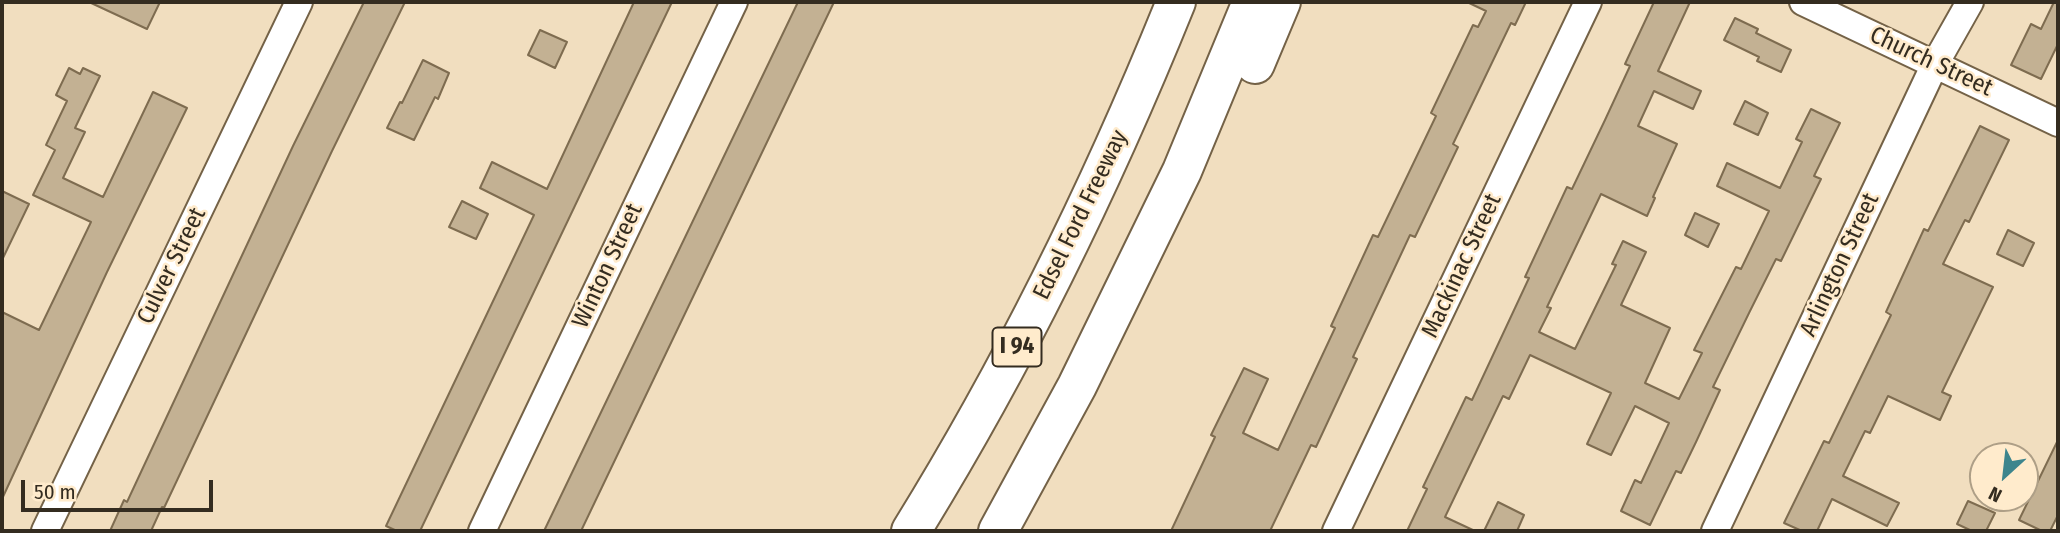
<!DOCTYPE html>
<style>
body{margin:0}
#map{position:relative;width:2060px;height:533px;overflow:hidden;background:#f1debf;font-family:"Fira Sans Condensed",sans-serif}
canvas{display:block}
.frame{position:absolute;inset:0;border:4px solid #342c20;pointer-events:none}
.north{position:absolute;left:1969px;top:442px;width:70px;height:70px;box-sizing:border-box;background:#ffebcc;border:2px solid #ae9f87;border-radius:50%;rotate:207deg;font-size:19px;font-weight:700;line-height:28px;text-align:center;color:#342c20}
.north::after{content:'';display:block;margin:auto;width:24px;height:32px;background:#3d858d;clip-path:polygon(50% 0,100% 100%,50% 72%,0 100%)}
.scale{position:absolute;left:21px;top:480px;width:192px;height:32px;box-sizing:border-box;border:4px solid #342c20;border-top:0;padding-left:9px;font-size:21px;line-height:24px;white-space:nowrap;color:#342c20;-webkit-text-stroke:5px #ffebcc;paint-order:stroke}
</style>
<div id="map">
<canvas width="2060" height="533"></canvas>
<div class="frame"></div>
<div class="north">N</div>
<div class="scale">50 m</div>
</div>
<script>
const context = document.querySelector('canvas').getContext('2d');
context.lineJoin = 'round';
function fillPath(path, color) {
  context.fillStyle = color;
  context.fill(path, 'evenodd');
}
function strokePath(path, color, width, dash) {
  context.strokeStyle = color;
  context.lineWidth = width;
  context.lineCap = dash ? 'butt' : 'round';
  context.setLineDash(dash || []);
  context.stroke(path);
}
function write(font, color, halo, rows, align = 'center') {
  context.font = font + ' "Fira Sans Condensed",sans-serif';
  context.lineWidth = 5;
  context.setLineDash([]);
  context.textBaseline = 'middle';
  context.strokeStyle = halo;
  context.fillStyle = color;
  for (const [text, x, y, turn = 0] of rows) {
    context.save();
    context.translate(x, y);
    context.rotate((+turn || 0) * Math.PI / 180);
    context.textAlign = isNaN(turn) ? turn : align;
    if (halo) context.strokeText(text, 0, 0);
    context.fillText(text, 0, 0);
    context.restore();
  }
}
const building = new Path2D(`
 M 89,2 L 160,2 L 147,29 Z
 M 364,2 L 405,2 L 332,151 L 164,508 L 162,507 L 151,531 L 110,531 L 124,500 L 127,502 L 293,146 Z
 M 634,2 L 672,2 L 420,531 L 397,531 L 386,526 L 534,215 L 480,188 L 492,162 L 547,189 Z
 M 798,2 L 834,2 L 581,531 L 544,531 Z
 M 1467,2 L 1526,2 L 1515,25 L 1511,23 L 1453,144 L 1458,147 L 1415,237 L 1410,235 L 1353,357 L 1357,359 L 1316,447 L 1311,445 L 1270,531 L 1171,531 L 1215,437 L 1211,435 L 1244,368 L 1268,379 L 1243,433 L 1278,450 L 1335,328 L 1331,326 L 1373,235 L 1378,237 L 1436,116 L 1431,113 L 1473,25 L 1478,27 L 1486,11 Z
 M 1654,2 L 1690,2 L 1658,71 L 1701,91 L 1693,109 L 1654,91 L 1638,126 L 1677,144 L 1653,197 L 1655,198 L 1647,216 L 1601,194 L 1547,307 L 1551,308 L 1539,332 L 1575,349 L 1616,265 L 1612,264 L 1623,241 L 1646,252 L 1621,305 L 1670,328 L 1645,383 L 1679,399 L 1702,353 L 1694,350 L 1736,267 L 1741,269 L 1769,211 L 1717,186 L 1727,163 L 1780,188 L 1802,142 L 1796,139 L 1811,109 L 1840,123 L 1814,176 L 1821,179 L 1781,261 L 1776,259 L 1750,311 L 1713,387 L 1720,390 L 1696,442 L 1681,473 L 1676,471 L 1650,525 L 1621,511 L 1635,480 L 1641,483 L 1669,423 L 1635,406 L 1611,455 L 1587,444 L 1611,393 L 1530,355 L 1509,399 L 1503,396 L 1445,517 L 1475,531 L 1407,531 L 1427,489 L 1423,487 L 1466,397 L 1472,400 L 1529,278 L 1525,277 L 1567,187 L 1572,189 L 1605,120 L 1630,66 L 1625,64 Z
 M 2054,2 L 2058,2 L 2058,44 L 2041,79 L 2011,65 L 2031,24 L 2041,29 Z
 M 1735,18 L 1758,29 L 1756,33 L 1791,50 L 1781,72 L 1757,61 L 1759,57 L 1724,40 Z
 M 540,30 L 567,42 L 555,68 L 528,55 Z
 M 423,60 L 449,73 L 438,99 L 435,97 L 414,140 L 387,128 L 400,102 L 402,103 Z
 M 69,68 L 80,74 L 83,68 L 100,76 L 75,128 L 85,132 L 63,178 L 103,197 L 153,92 L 187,108 L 107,272 L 2,499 L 2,312 L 39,330 L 91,222 L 33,195 L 55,150 L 46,145 L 67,101 L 56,95 Z
 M 1745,101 L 1768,113 L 1758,135 L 1734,124 Z
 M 1980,126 L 2009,140 L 1969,222 L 1965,220 L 1943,264 L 1993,287 L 1942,392 L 1951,396 L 1940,420 L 1888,396 L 1870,433 L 1865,431 L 1843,476 L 1899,503 L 1887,526 L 1832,499 L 1817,531 L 1802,531 L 1784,523 L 1824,441 L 1829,443 L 1891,315 L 1886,312 L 1924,229 L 1928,231 Z
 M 2,191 L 29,204 L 2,260 Z
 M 462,201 L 488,214 L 476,239 L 449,227 Z
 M 1695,213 L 1719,224 L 1708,247 L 1685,235 Z
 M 2008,230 L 2034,243 L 2023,266 L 1997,254 Z
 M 2058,440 L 2058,515 L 2050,531 L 2042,531 L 2019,520 Z
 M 1968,501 L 1995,513 L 1986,531 L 1972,531 L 1957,524 Z
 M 1498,502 L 1524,515 L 1517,531 L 1484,531 Z`);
const street = new Path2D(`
 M 1803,2 L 2058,123
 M 45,531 L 299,2
 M 482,531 L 734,2
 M 1336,531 L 1588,2
 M 1715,531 L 1935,64 L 1970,2`);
const highway = new Path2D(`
 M 1255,64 L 1281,2
 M 911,531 C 1015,363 1102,185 1176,2
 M 998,531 L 1077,386 L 1182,171 L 1252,2`);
const shields = [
 [1017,347,49]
];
const shieldNames = [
 ["I 94",1017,347]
];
const streetNames = [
 ["Church Street",1931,62,25],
 ["Edsel Ford Freeway",1081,215,-64],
 ["Arlington Street",1840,265,-65],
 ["Culver Street",172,266,-64],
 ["Winton Street",608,266,-65],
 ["Mackinac Street",1462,266,-65]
];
fillPath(building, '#c3b193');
strokePath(building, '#7e6c50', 2);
strokePath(street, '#746247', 30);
strokePath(highway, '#746247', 42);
strokePath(street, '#fff', 26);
strokePath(highway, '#fff', 38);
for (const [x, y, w] of shields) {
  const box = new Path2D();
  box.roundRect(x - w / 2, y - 19.5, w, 39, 5);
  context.fillStyle = '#ffebcc';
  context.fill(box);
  strokePath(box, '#342c20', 2);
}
write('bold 23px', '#342c20', null, shieldNames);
write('24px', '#342c20', '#ffebcc', streetNames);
</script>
